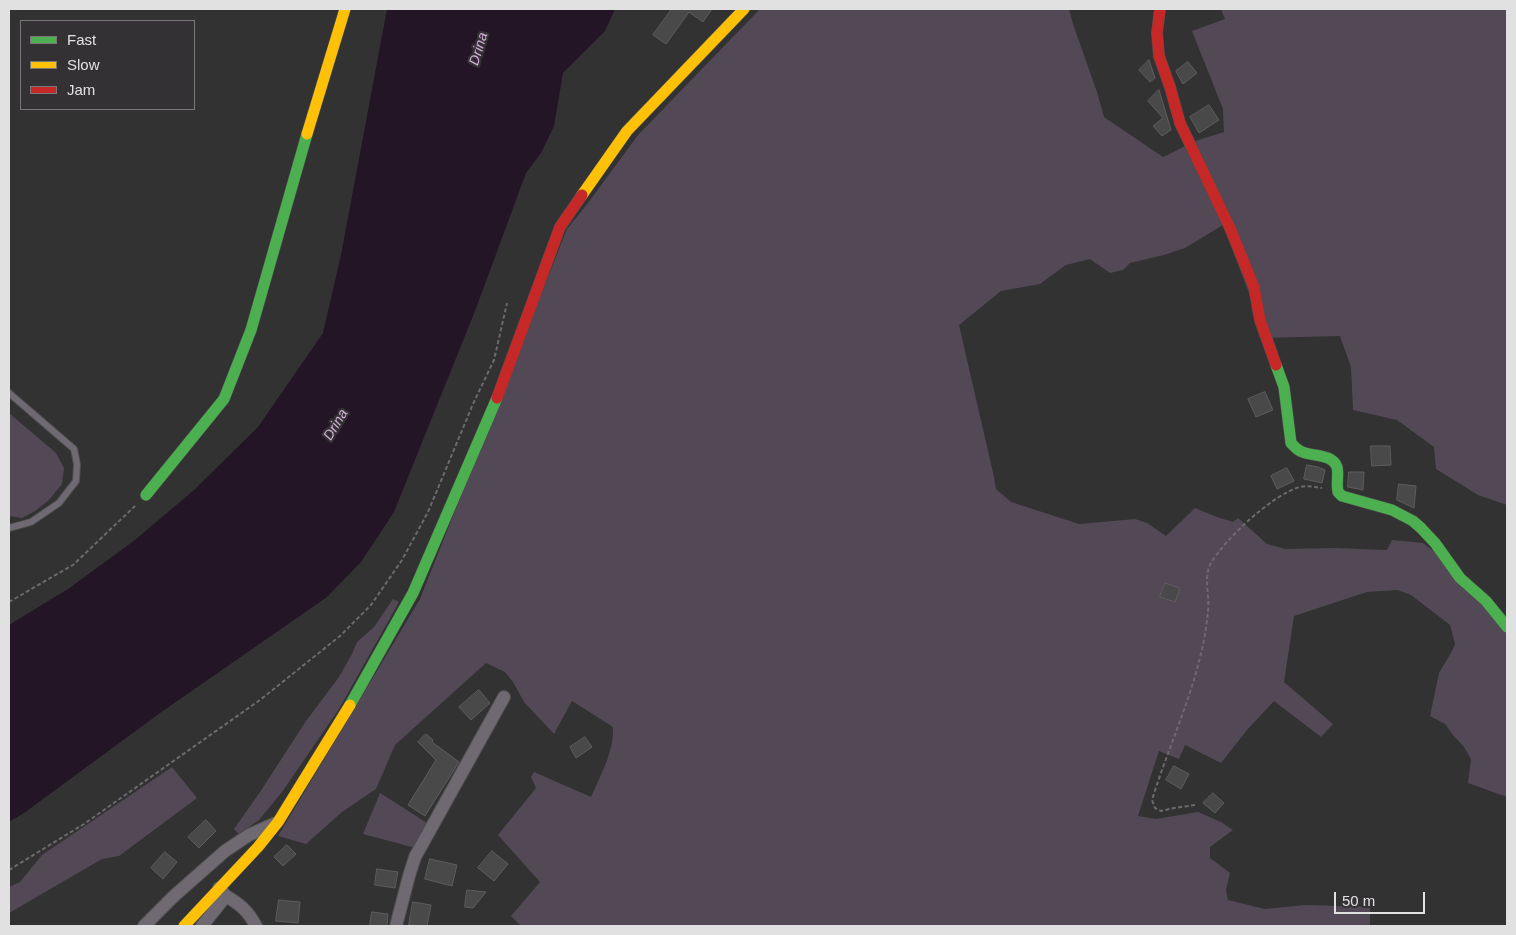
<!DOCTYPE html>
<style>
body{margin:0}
#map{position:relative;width:1516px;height:935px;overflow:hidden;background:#323232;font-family:Helvetica,sans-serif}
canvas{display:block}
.frame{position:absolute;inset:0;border:10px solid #e2e1e2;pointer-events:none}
.legend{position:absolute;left:20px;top:20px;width:175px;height:90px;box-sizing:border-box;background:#333133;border:1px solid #797779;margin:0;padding:6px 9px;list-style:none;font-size:15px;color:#e2e1e2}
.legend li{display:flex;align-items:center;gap:10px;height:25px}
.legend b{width:25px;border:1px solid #797779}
.scale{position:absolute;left:1334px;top:892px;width:91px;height:22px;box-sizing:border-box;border:2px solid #e2e1e2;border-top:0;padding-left:6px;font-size:15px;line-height:18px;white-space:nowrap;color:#e2e1e2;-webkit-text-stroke:4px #333133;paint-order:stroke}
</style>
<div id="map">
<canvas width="1516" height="935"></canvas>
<div class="frame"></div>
<ul class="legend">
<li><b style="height:6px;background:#4caf50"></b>Fast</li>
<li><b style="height:6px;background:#ffc107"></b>Slow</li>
<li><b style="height:6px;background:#c62828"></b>Jam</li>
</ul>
<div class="scale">50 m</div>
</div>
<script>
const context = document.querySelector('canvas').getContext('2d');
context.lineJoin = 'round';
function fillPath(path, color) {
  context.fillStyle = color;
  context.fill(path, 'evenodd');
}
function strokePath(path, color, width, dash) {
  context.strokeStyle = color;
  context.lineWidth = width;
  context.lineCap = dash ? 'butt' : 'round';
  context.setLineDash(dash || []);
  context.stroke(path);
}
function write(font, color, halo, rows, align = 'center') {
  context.font = font + ' Helvetica,sans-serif';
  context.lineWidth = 4.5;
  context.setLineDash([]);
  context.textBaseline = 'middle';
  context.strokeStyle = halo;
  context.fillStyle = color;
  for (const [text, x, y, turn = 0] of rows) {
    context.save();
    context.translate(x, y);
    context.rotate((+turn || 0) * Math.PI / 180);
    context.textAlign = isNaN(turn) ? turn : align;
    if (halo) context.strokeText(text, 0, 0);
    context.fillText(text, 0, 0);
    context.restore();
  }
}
const green = new Path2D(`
 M 760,9 L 1069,9 L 1073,24 L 1097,92 L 1104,117 L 1163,157 L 1198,140 L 1224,132 L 1223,109 L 1192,31 L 1225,19 L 1221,9 L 1507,9 L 1507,505 L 1478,495 L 1436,469 L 1434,447 L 1397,420 L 1353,410 L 1351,367 L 1340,336 L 1261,338 L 1254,306 L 1223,225 L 1185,248 L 1164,255 L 1130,263 L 1123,270 L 1110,273 L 1090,259 L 1066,265 L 1040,284 L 1001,291 L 959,325 L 994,477 L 996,489 L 1011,502 L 1079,524 L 1135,519 L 1147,523 L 1166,536 L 1195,508 L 1217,517 L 1233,522 L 1238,518 L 1267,544 L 1285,549 L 1334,548 L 1387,550 L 1392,540 L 1423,543 L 1464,574 L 1507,617 L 1507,797 L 1468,783 L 1471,759 L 1464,747 L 1453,735 L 1445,724 L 1430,716 L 1439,673 L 1452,651 L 1455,644 L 1450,625 L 1411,595 L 1397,590 L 1367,592 L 1294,616 L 1284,682 L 1333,724 L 1321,737 L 1274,701 L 1247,730 L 1221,763 L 1185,745 L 1179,759 L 1159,751 L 1138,816 L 1156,819 L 1198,812 L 1221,822 L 1233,830 L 1210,847 L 1210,858 L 1230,873 L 1226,890 L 1228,900 L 1265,909 L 1306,905 L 1370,907 L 1370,926 L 521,926 L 511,916 L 540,882 L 498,835 L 536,788 L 531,777 L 534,772 L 591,797 C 601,774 614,752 613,727 L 572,701 L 554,734 L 524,702 L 513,682 L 505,672 L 486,663 L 395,745 L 376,789 L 342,812 L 306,844 L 278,836 L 420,599 L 567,229 L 588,203 L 638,135 Z
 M 9,413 L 56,453 L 64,468 L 62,484 L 49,500 L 35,511 L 22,518 L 9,516 Z
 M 393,599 L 399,602 L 339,709 L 282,792 L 259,820 L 239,834 L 234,829 L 260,792 L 306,721 L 339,677 L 352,654 L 357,642 L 374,627 Z
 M 172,767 L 197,798 L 119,856 L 102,859 L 9,913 L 9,887 L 20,882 L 42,855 Z
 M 380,793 L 435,828 L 423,850 L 363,834 Z`);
const water = new Path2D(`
 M 387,9 L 615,9 L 605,31 L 563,73 L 554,126 L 541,153 L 526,173 L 475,311 L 394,512 L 361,562 L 327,597 L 160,713 L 24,813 L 9,822 L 9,625 L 68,589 L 135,540 L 194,490 L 258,427 L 323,333 L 341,255 Z`);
const building = new Path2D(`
 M 672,9 L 712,9 L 703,22 L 689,12 L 666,44 L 653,35 Z
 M 1149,60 L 1155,78 L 1150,82 L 1139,70 Z
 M 1188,62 L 1197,73 L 1183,84 L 1179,77 L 1176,71 Z
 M 1159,90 L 1171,130 L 1162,136 L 1153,126 L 1163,118 L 1148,101 Z
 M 1209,105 L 1219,120 L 1199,133 L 1190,117 Z
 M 1265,392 L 1273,410 L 1256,417 L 1248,399 Z
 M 1371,446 L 1390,446 L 1391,465 L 1372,466 Z
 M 1307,465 L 1318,467 L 1325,470 L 1322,483 L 1304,479 Z
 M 1287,468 L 1294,481 L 1277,489 L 1271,476 Z
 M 1349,472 L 1364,472 L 1363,490 L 1348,487 Z
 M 1399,484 L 1416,486 L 1414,508 L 1397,500 Z
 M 1165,583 L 1180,588 L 1175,602 L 1160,597 Z
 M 479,690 L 490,703 L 471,720 L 459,707 Z
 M 426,734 L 433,740 L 432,742 L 459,762 L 425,816 L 408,805 L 436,760 L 418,742 Z
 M 585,737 L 592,747 L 576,758 L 570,747 Z
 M 1174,766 L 1189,774 L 1181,789 L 1166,780 Z
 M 1213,793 L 1224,803 L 1215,813 L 1203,803 Z
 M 206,820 L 216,831 L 199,848 L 188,837 Z
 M 287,845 L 296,854 L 283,866 L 274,857 Z
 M 492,851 L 508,864 L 494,881 L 478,868 Z
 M 165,852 L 177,862 L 163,879 L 151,868 Z
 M 430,859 L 457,865 L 452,886 L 425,879 Z
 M 377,869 L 398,872 L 395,888 L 375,885 Z
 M 467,890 L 486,892 L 473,908 L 465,907 Z
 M 279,900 L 300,902 L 298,923 L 276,921 Z
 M 413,902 L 431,905 L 427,926 L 409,925 Z
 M 372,912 L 388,914 L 387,926 L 370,926 Z`);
const path = new Path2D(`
 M 9,602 L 73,565 L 135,506
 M 1195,805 L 1174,808 L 1161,811 L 1155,808 L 1152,800 C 1171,738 1202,678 1208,611 C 1210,596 1203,577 1211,563 C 1225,539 1273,494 1300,487 C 1307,485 1315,487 1322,488
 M 9,870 L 84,824 L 260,700 L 340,636 L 371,605 L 402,560 L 428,512 L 473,404 L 494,360 L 507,303`);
const lane = new Path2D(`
 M 9,393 L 74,449 L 77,464 L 76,481 L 59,503 L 31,522 L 9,528`);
const street = new Path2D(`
 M 226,896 C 241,905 248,911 256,926
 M 144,926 L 174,896 L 225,851 L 249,835 L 276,823
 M 202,926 L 226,896 L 219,888
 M 396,926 L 409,876 L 415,857 L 504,697`);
const fast = new Path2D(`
 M 1276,365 L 1284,387 L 1291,443 C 1294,446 1296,449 1300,451 C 1311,457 1332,453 1337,467 C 1339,475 1336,483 1338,492 L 1342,496 L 1392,510 L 1413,521 L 1421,528 L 1435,543 L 1460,578 L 1486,601 L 1507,627
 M 146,495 L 224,399 L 251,330 L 307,134
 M 350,705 L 413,593 L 497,398`);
const slow = new Path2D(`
 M 307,134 L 345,9
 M 582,195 L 627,131 L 744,9
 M 184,926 L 258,847 L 278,822 L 350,705`);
const jam = new Path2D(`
 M 1160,9 L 1157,33 L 1159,56 L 1170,87 L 1180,123 L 1230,228 L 1254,287 L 1260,320 L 1276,365
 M 497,398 L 560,227 L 582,195`);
const waterNames = [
 ["Drina",479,49,-73],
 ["Drina",336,425,-59]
];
fillPath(green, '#534855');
fillPath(water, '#231525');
fillPath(building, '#494949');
strokePath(building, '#5e5d5e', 1);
strokePath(lane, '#4e4e4e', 8);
strokePath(street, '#4e4e4e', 14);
strokePath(fast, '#4e4e4e', 12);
strokePath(slow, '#4e4e4e', 12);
strokePath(jam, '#4e4e4e', 12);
strokePath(path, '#6d696e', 2, [4, 2.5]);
strokePath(lane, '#6f6971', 6);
strokePath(street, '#6f6971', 12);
strokePath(fast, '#4caf50', 11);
strokePath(slow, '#ffc107', 11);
strokePath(jam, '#c62828', 11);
write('italic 14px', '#d7b3dd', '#333133', waterNames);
</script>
